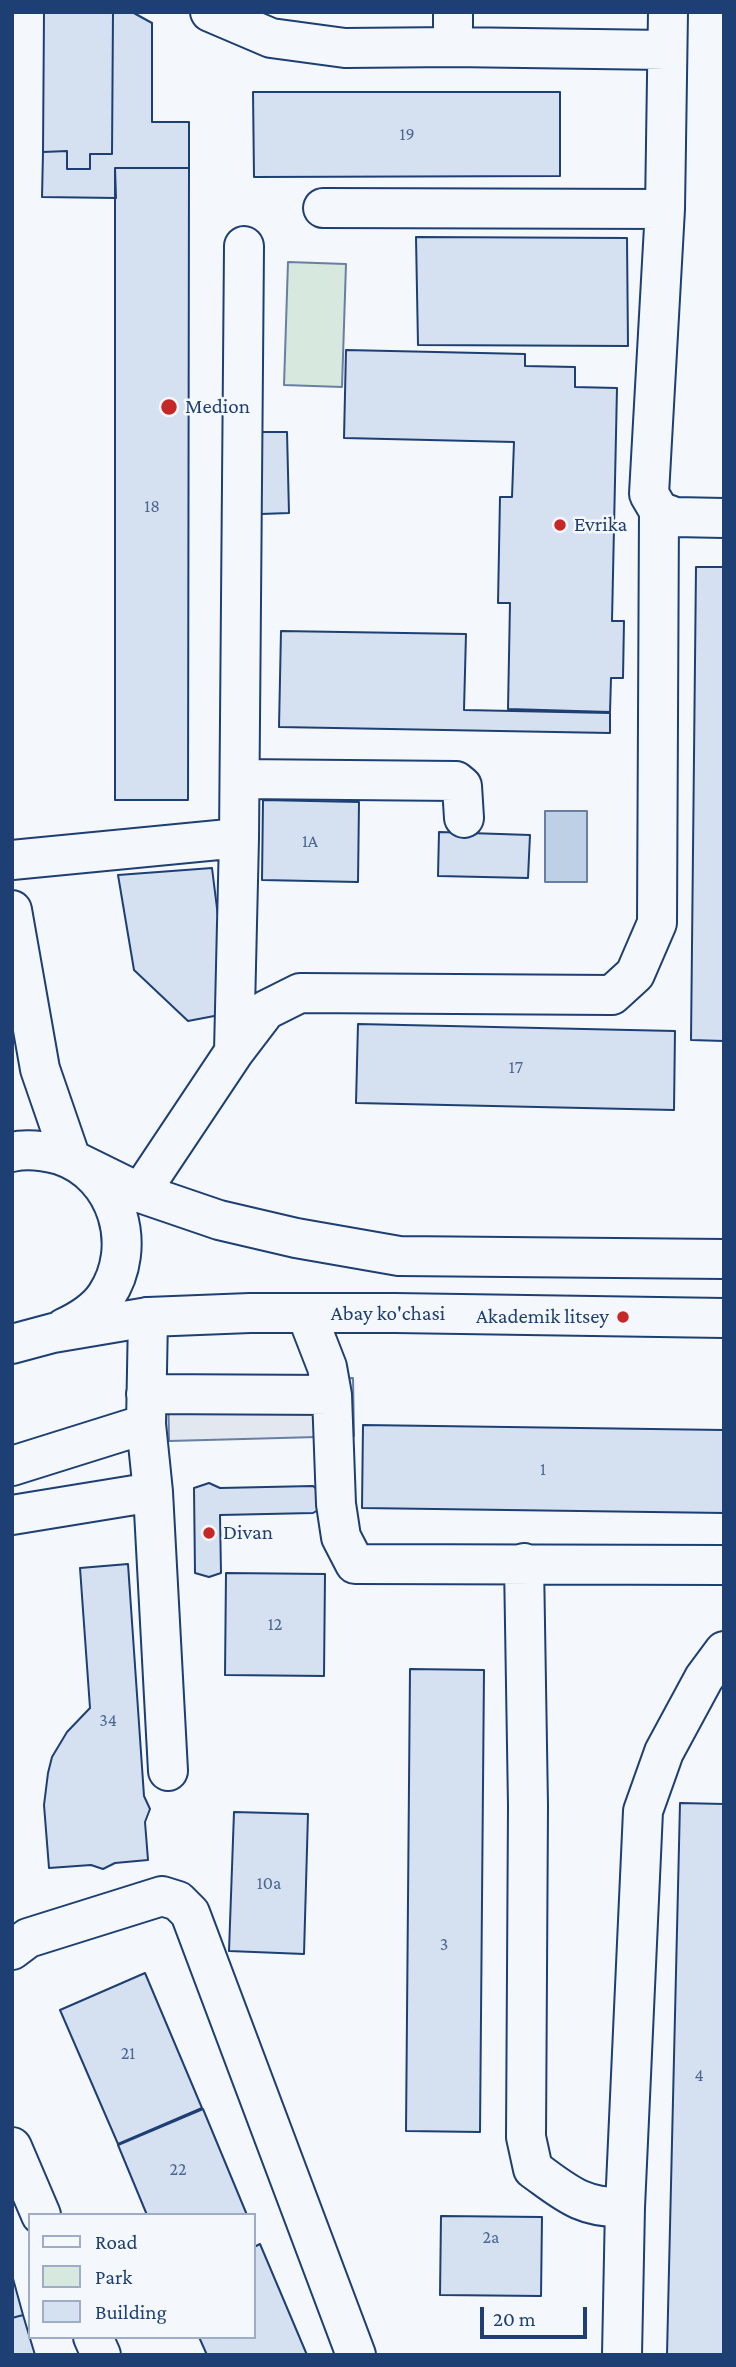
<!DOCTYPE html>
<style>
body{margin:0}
#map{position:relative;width:736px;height:2367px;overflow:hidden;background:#f4f7fb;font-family:"Crimson Pro",serif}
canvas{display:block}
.frame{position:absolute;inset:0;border:14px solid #1d3f73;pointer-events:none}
.legend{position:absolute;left:28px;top:2213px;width:228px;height:126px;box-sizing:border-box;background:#f4f7fb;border:2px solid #9eadc5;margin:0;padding:9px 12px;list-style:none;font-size:21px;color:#1d3f73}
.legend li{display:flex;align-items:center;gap:14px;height:35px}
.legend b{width:35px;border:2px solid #9eadc5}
.scale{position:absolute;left:480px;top:2307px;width:107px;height:32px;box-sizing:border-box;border:4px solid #1d3f73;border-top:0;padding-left:9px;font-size:21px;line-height:24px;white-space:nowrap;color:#1d3f73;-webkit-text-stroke:5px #f4f7fb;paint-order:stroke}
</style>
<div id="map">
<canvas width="736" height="2367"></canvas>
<div class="frame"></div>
<ul class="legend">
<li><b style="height:9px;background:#f4f7fb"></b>Road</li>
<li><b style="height:19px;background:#d7e8df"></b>Park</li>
<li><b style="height:19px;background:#d5e0f0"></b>Building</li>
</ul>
<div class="scale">20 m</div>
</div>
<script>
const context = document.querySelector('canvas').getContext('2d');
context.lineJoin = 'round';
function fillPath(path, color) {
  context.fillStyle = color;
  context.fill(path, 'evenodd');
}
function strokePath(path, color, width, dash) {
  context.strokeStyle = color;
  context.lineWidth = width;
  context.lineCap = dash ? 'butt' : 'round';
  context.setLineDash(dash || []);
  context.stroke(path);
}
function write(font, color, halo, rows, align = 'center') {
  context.font = font + ' "Crimson Pro",serif';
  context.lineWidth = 5;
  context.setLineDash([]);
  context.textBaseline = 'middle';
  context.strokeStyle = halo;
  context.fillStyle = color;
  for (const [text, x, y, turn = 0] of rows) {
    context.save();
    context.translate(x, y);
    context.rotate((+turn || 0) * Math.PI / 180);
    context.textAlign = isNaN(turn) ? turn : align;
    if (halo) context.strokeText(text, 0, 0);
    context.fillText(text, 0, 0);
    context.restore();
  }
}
const green = new Path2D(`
 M 288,262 L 346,264 L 342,387 L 284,385 Z`);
const parking = new Path2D(`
 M 353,1378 L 354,1436 L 169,1441 L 168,1383 Z`);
const water = new Path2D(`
 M 545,811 L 587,811 L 587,882 L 545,882 Z`);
const building = new Path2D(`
 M 44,12 L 113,12 L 112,154 L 90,154 L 90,169 L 67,169 L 67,151 L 43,152 Z
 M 113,12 L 132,12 L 152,23 L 152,122 L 189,122 L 189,168 L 115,168 L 116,198 L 42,197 L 43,152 L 67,151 L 67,169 L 90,169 L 90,154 L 112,154 Z
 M 253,92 L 560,92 L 560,176 L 254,177 Z
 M 115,168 L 189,168 L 188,800 L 115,800 Z
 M 416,237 L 627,238 L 628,346 L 418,345 Z
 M 346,350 L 525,354 L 525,366 L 575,367 L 575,387 L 617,388 L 612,621 L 624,621 L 623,678 L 611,678 L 610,712 L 508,709 L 510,603 L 498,603 L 500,497 L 512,497 L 514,442 L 344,438 Z
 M 259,432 L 287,432 L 289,513 L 261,514 Z
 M 696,567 L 724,567 L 724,1041 L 691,1040 Z
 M 281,631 L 466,634 L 464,710 L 610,713 L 610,733 L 279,727 Z
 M 263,800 L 359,802 L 358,882 L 262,880 Z
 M 439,832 L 530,835 L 528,878 L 438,876 Z
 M 212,868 L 230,1013 L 188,1021 L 134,970 L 118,875 Z
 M 358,1024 L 675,1031 L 674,1110 L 356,1103 Z
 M 363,1425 L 724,1430 L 724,1513 L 362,1508 Z
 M 209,1483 L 220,1488 L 313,1486 L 319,1491 L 320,1509 L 313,1513 L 220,1515 L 221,1573 L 209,1577 L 195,1573 L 194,1488 Z
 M 128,1564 L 144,1796 L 150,1809 L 145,1822 L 148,1860 L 115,1863 L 103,1869 L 91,1865 L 49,1868 L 44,1805 L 48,1773 L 52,1757 L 67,1732 L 90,1708 L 80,1568 Z
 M 226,1573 L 325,1574 L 324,1676 L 225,1675 Z
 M 410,1669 L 484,1670 L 480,2132 L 406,2131 Z
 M 680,1803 L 724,1804 L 724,2355 L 667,2354 Z
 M 234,1812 L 308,1814 L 304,1954 L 229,1951 Z
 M 145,1973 L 202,2108 L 118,2144 L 60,2010 Z
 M 203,2109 L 247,2215 L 147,2215 L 118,2145 Z
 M 441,2216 L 542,2217 L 541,2296 L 440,2295 Z
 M 260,2244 L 307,2355 L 207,2355 L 199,2337 L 254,2337 L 254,2247 Z
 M 12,2275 L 23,2315 L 12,2318 Z
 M 23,2315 L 35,2355 L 12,2355 L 12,2318 Z`);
const minor = new Path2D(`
 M 210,12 L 271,38 L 345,48 L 453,47 L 666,50
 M 668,12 L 665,209 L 649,494 L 659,511 L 675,517 L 724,518
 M 453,47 L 453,12
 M 323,208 L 665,209
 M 240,779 L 456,781 L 462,786 L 464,818
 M 12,860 L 239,838 L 244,246
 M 234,1052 L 266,1010 L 300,993 L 612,995 L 635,974 L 657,923 L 659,511
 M 140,1193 L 234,1052 L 239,838
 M 306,1313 L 327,1367 L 332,1395 L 336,1504 L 341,1537 L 355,1564 L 724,1565
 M 148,1317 L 146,1424 L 153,1492 L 168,1771
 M 146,1394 L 332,1395
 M 12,1466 L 146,1424
 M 12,1515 L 153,1492
 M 524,1563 L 528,1806 L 526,2137 L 533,2169 C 565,2192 582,2209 625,2207
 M 12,1950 L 28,1938 L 162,1896 L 178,1901 L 190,1913 L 356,2355
 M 12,2147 L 41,2215
 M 93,2337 L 101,2355
 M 622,2355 L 625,2207 L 643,1811 L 664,1752 L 704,1678 L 724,1651`);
const major = new Path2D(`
 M 12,910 L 40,1069 L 71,1159 L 140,1193 L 219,1220 L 296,1238 L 399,1256 L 724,1259
 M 12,1152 C 28,1148 45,1151 60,1155 C 118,1174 139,1247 106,1296 C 96,1311 79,1321 64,1328
 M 12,1344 L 53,1333 L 148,1317 L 250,1313 L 395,1313 L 724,1318`);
const markers = [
 [169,407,9,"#c62828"],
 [560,525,7,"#c62828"],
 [623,1317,7,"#c62828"],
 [209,1533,7,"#c62828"]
];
const numberNames = [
 ["19",407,134],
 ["18",152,506],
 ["1A",310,841],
 ["17",516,1067],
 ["1",543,1469],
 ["12",275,1624],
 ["34",108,1720],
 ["10a",269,1883],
 ["3",444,1944],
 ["21",128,2053],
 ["4",699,2075],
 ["22",178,2169],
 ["2a",491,2237]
];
const poiNames = [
 ["Medion",185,407],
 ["Evrika",574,525],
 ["Akademik litsey",609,1317,"right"],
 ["Divan",223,1533]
];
const streetNames = [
 ["Abay ko'chasi",388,1314]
];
fillPath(green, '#d7e8df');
strokePath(green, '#687fa3', 2);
fillPath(parking, '#e3e8f0');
strokePath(parking, '#687fa3', 2);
fillPath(water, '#bed0e5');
strokePath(water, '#687fa3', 2);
fillPath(building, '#d5e0f0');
strokePath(building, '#1d3f73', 2);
strokePath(minor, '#1d3f73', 42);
strokePath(major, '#1d3f73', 42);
strokePath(minor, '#f4f7fb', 38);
strokePath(major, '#f4f7fb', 38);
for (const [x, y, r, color] of markers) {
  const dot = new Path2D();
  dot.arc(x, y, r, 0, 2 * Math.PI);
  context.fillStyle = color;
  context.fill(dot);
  strokePath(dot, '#f4f7fb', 2.5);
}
write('18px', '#4b6792', null, numberNames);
write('21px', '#1d3f73', '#f4f7fb', poiNames, 'left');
write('21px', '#1d3f73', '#f4f7fb', streetNames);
</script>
